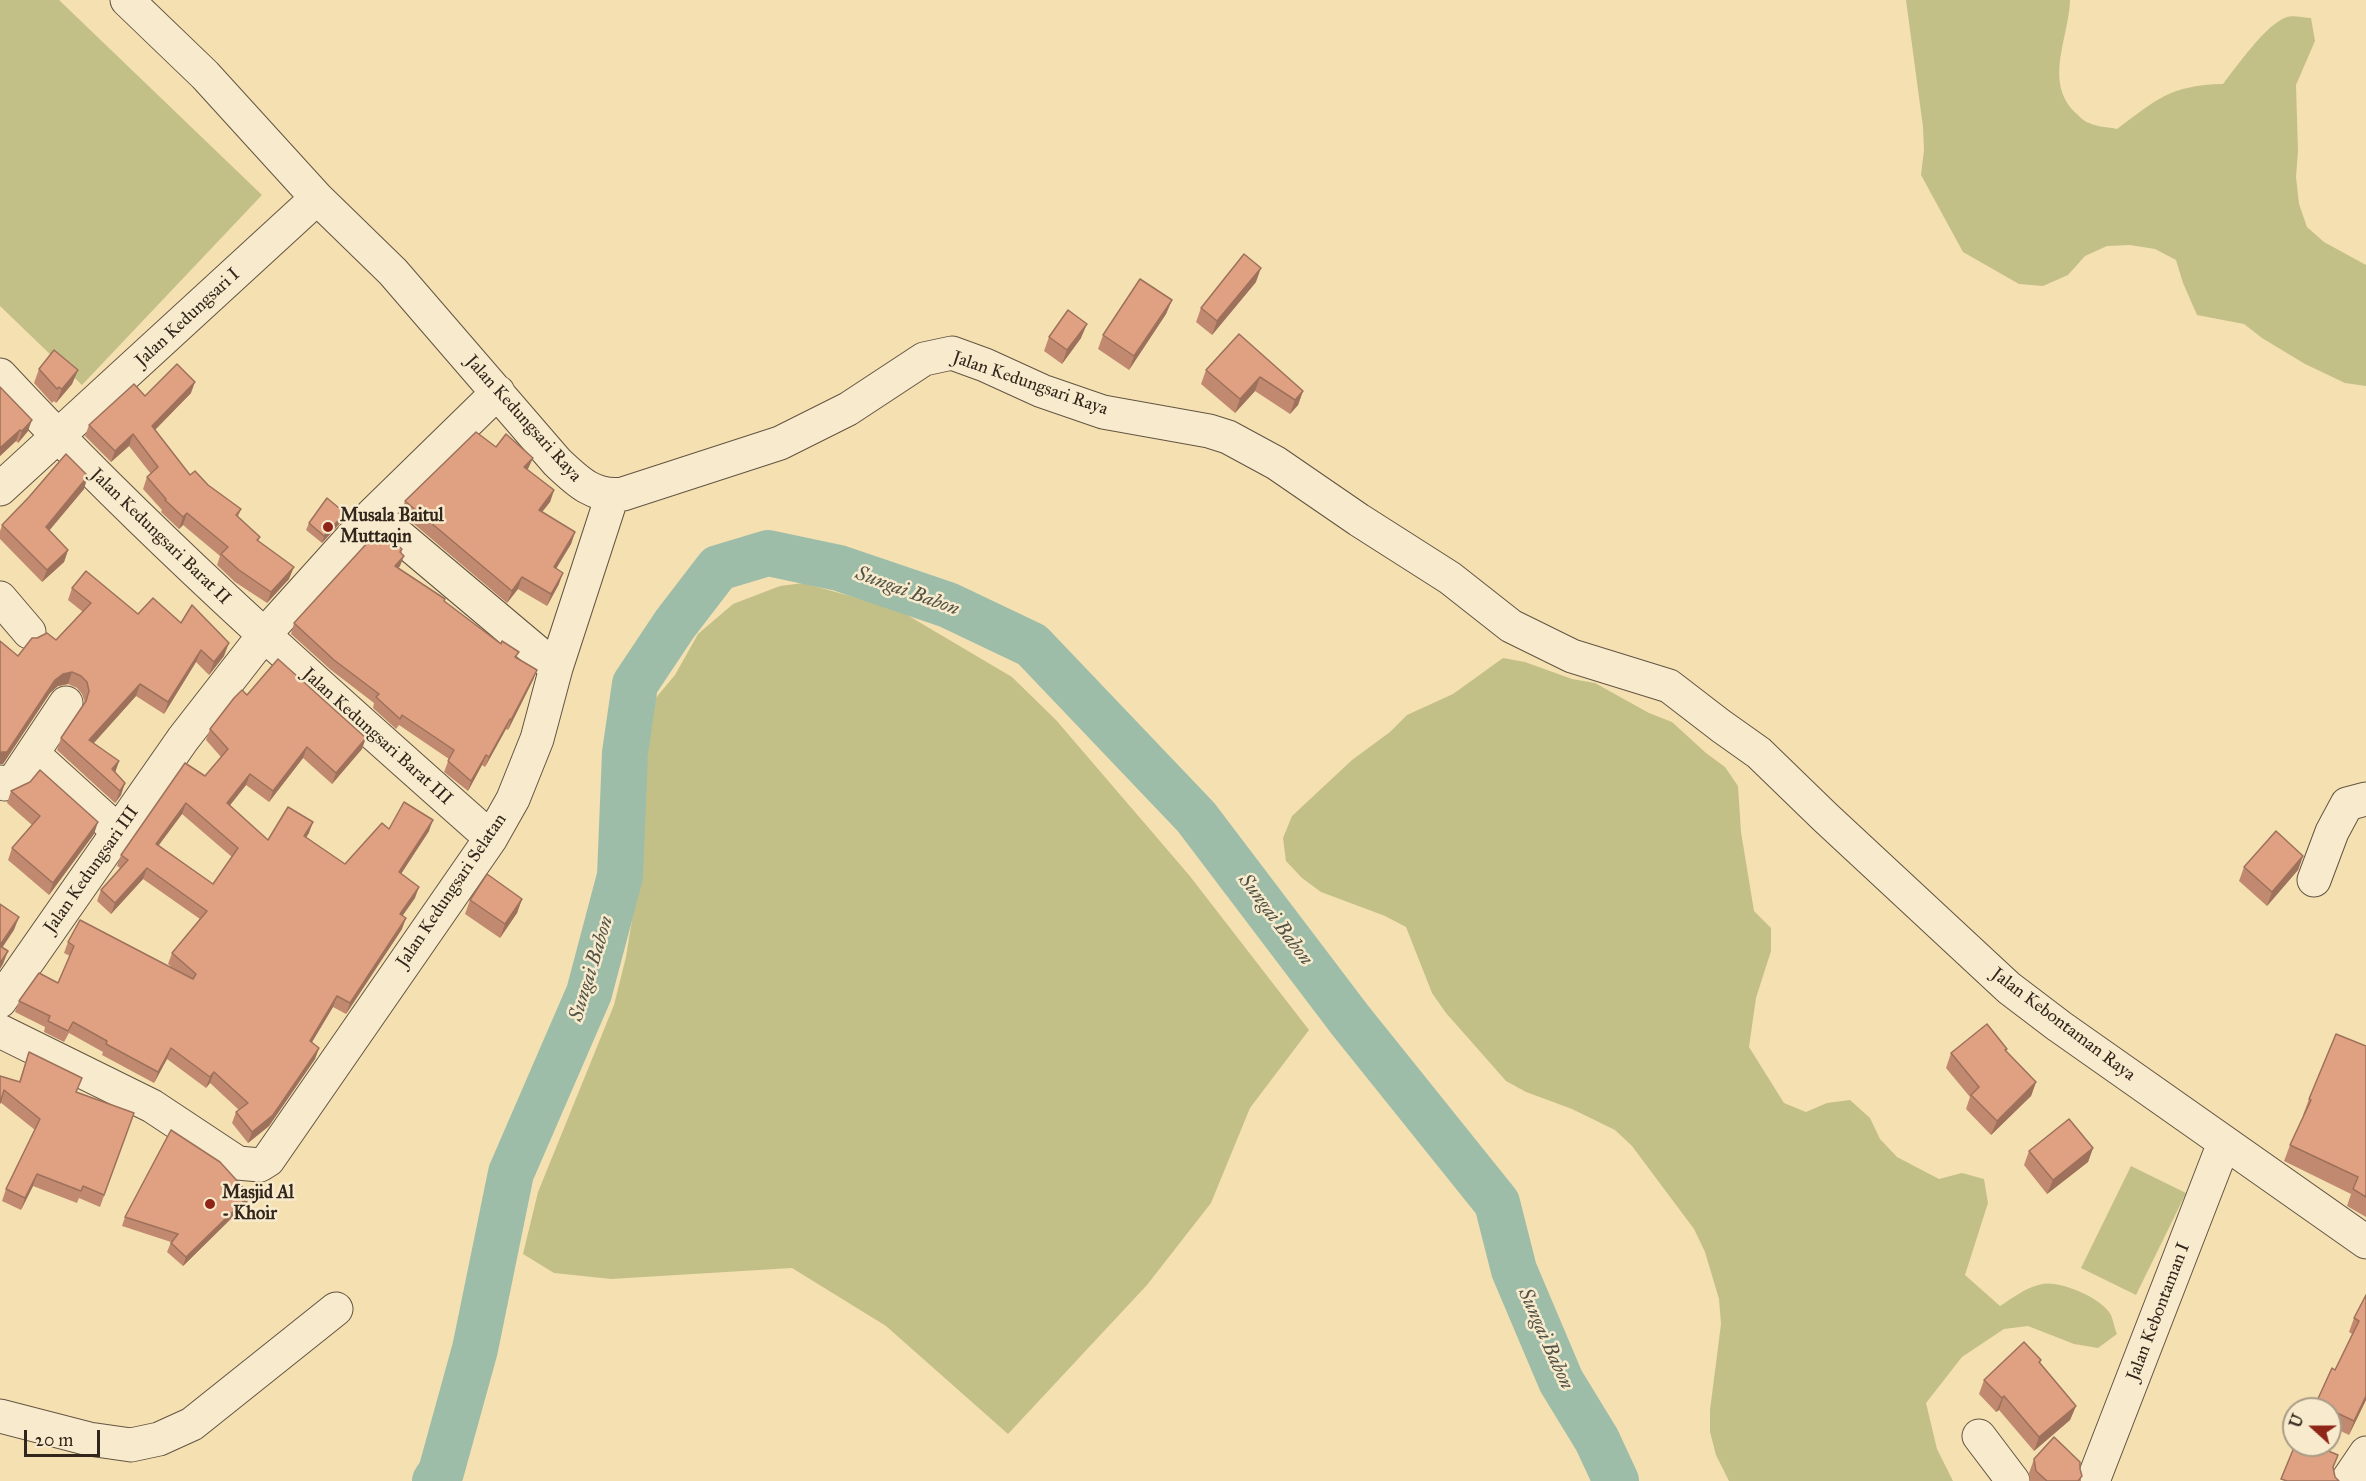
<!DOCTYPE html>
<style>
body{margin:0}
#map{position:relative;width:2366px;height:1481px;overflow:hidden;background:#f5e0b2;font-family:"IM FELL Great Primer",serif}
canvas{display:block}
.north{position:absolute;left:2282px;top:1397px;width:60px;height:60px;box-sizing:border-box;background:#f8ebcd;border:2px solid #a99c86;border-radius:50%;rotate:291deg;font-size:16px;font-weight:700;line-height:24px;text-align:center;color:#32251b}
.north::after{content:'';display:block;margin:auto;width:21px;height:27px;background:#8f2418;clip-path:polygon(50% 0,100% 100%,50% 72%,0 100%)}
.scale{position:absolute;left:24px;top:1430px;width:76px;height:27px;box-sizing:border-box;border:3px solid #32251b;border-top:0;padding-left:8px;font-size:18px;line-height:21px;white-space:nowrap;color:#32251b;-webkit-text-stroke:4px #f8ebcd;paint-order:stroke}
</style>
<div id="map">
<canvas width="2366" height="1481"></canvas>
<div class="north">U</div>
<div class="scale">20 m</div>
</div>
<script>
const context = document.querySelector('canvas').getContext('2d');
context.lineJoin = 'round';
function fillPath(path, color) {
  context.fillStyle = color;
  context.fill(path, 'evenodd');
}
function strokePath(path, color, width, dash) {
  context.strokeStyle = color;
  context.lineWidth = width;
  context.lineCap = dash ? 'butt' : 'round';
  context.setLineDash(dash || []);
  context.stroke(path);
}
function write(font, color, halo, rows, align = 'center') {
  context.font = font + ' "IM FELL Great Primer",serif';
  context.lineWidth = 5;
  context.setLineDash([]);
  context.textBaseline = 'middle';
  context.strokeStyle = halo;
  context.fillStyle = color;
  for (const [text, x, y, turn = 0] of rows) {
    context.save();
    context.translate(x, y);
    context.rotate((+turn || 0) * Math.PI / 180);
    context.textAlign = isNaN(turn) ? turn : align;
    if (halo) context.strokeText(text, 0, 0);
    context.fillText(text, 0, 0);
    context.restore();
  }
}
const green = new Path2D(`
 M 0,0 L 59,0 L 262,195 L 82,385 L 0,306 Z
 M 1906,0 L 2070,0 C 2069,39 2042,84 2078,115 C 2081,118 2085,122 2089,123 C 2097,127 2108,127 2117,129 C 2156,100 2170,85 2223,84 C 2236,67 2267,23 2287,17 C 2293,15 2304,18 2311,18 L 2315,41 L 2296,85 L 2298,151 L 2296,177 L 2299,204 L 2307,227 L 2324,242 L 2366,265 L 2366,386 L 2345,383 L 2305,364 L 2262,338 L 2244,324 L 2197,315 L 2183,283 L 2176,260 L 2155,249 L 2130,245 L 2107,246 L 2085,256 L 2068,275 L 2043,286 L 2019,284 L 1963,252 L 1921,175 L 1924,150 L 1923,127 Z
 M 803,583 L 897,609 L 1012,677 L 1056,720 L 1189,875 L 1309,1030 L 1250,1108 L 1211,1203 L 1147,1285 L 1008,1434 L 886,1326 L 792,1268 L 611,1279 L 554,1273 L 523,1254 L 538,1192 L 614,1005 L 626,957 L 639,876 L 638,840 L 654,700 L 675,675 L 698,634 L 733,604 L 780,586 Z
 M 1503,658 L 1525,662 L 1572,679 L 1595,683 L 1649,713 L 1672,722 L 1706,753 L 1725,767 L 1738,786 L 1741,832 L 1754,911 L 1771,928 L 1771,951 L 1756,998 L 1749,1047 L 1784,1103 L 1806,1112 L 1827,1103 L 1850,1100 L 1870,1118 L 1880,1139 L 1897,1157 L 1939,1179 L 1962,1173 L 1984,1179 L 1988,1203 L 1965,1275 L 2000,1306 C 2014,1297 2025,1288 2042,1284 C 2059,1280 2099,1297 2109,1312 C 2113,1317 2114,1327 2117,1334 L 2098,1348 L 2074,1344 L 2028,1326 L 2004,1329 L 1962,1357 L 1926,1403 L 1937,1449 L 1953,1481 L 1729,1481 L 1716,1455 L 1710,1432 L 1710,1410 L 1721,1324 L 1719,1299 L 1705,1252 L 1694,1229 L 1632,1146 L 1615,1130 L 1572,1109 L 1526,1092 L 1506,1081 L 1446,1013 L 1432,993 L 1406,927 L 1385,916 L 1321,892 L 1302,878 L 1286,861 L 1283,838 L 1292,816 L 1352,760 L 1390,732 L 1407,715 L 1453,694 Z
 M 2131,1166 L 2186,1193 L 2136,1295 L 2081,1268 Z`);
const river = new Path2D(`
 M 435,1481 L 441,1472 L 475,1349 L 511,1173 L 589,993 L 620,876 L 625,753 L 635,684 L 675,624 L 718,568 L 768,553 L 839,568 L 948,605 L 1032,645 L 1196,817 L 1350,1020 L 1497,1203 L 1514,1270 L 1561,1381 L 1597,1440 L 1616,1481`);
const minor = new Path2D(`
 M 127,0 L 205,75 L 317,198 L 393,272 L 557,462 C 577,481 594,498 623,494 L 780,443 L 848,409 L 924,359 L 952,353 L 985,365 L 1042,391 L 1103,412 L 1209,431 L 1228,437 L 1276,463 L 1359,520 L 1450,578 L 1511,626 L 1572,656 L 1669,686 L 1721,726 L 1759,753 L 1825,817 L 2009,988 L 2059,1026 L 2366,1242
 M 0,375 C 153,540 323,689 491,838
 M 0,489 L 317,198
 M 373,514 L 556,668
 M 0,598 L 29,632
 M 33,754 L 119,832
 M 0,782 L 5,784 L 16,778 L 66,703
 M 2314,880 L 2332,832 L 2347,804 L 2366,799
 M 0,1001 L 183,739 L 264,635 L 373,514 L 498,392
 M 0,1031 L 152,1106 L 238,1163 L 260,1165 L 268,1160 L 491,838 L 513,799 L 537,739 L 556,668 L 612,496
 M 0,1416 L 89,1439 L 131,1445 L 159,1439 L 192,1424 L 336,1309
 M 1979,1436 L 2013,1481
 M 2093,1481 L 2224,1143
 M 2347,1481 L 2366,1453`);
const wall = new Path2D(`
 M 1256,282 L 1212,335 L 1196,322 L 1201,308 Z
 M 1172,300 L 1166,314 L 1129,370 L 1098,349 L 1103,335 Z
 M 1239,334 L 1303,391 L 1298,405 L 1290,414 L 1255,391 L 1235,413 L 1201,384 L 1206,370 Z
 M 1049,337 L 1081,338 L 1062,364 L 1044,351 Z
 M 39,369 L 78,370 L 72,384 L 56,403 L 54,401 L 52,403 L 34,383 Z
 M 0,387 L 28,431 L 18,443 L 16,441 L 0,456 Z
 M 191,393 L 155,430 L 190,475 L 208,485 L 241,509 L 238,517 L 260,537 L 258,541 L 289,579 L 267,603 L 235,582 L 217,565 L 220,556 L 183,525 L 179,529 L 161,512 L 162,510 L 143,489 L 147,477 L 151,474 L 129,446 L 111,462 L 85,436 L 89,425 L 145,396 Z
 M 528,470 L 554,490 L 550,502 L 542,512 L 575,532 L 571,544 L 556,568 L 559,584 L 547,606 L 518,589 L 507,603 L 401,513 L 405,501 Z
 M 84,489 L 49,531 L 68,550 L 64,562 L 42,582 L 0,539 L 0,531 L 2,525 Z
 M 343,520 L 322,543 L 306,530 L 309,523 Z
 M 402,549 L 401,553 L 400,566 L 398,568 L 444,601 L 516,658 L 537,670 L 533,680 L 508,730 L 506,729 L 485,767 L 482,765 L 468,791 L 444,772 L 449,759 L 399,725 L 396,729 L 373,708 L 374,703 L 331,670 L 291,634 L 294,623 Z
 M 72,588 L 138,614 L 181,623 L 224,656 L 209,675 L 196,662 L 164,714 L 136,696 L 93,743 L 119,761 L 115,772 L 121,795 L 115,803 L 57,750 L 61,738 L 85,703 L 82,694 L 77,688 L 68,684 L 58,686 L 50,693 L 3,764 L 18,656 L 56,640 L 83,612 L 68,600 Z
 M 247,695 L 362,749 L 332,784 L 303,758 L 269,802 L 246,785 L 230,805 L 268,840 L 309,833 L 306,837 L 345,864 L 389,829 L 429,831 L 401,874 L 415,898 L 402,916 L 402,929 L 346,1014 L 333,1007 L 312,1042 L 319,1048 L 315,1059 L 269,1126 L 248,1143 L 232,1123 L 236,1112 L 239,1110 L 210,1083 L 206,1088 L 167,1059 L 154,1083 L 102,1055 L 103,1052 L 69,1033 L 64,1042 L 44,1032 L 45,1027 L 15,1012 L 19,1001 L 58,983 L 70,956 L 64,953 L 68,942 L 175,970 L 168,964 L 172,953 L 200,919 L 143,879 L 111,914 L 97,901 L 101,890 L 120,868 L 117,866 L 121,855 L 205,776 L 221,757 L 206,740 L 210,729 ZM 182,814 L 232,857 L 213,884 L 159,845 Z
 M 11,791 L 94,834 L 49,895 L 8,860 L 12,848 L 32,825 L 7,803 Z
 M 2303,856 L 2298,870 L 2267,906 L 2239,881 L 2244,867 Z
 M 522,899 L 517,913 L 500,938 L 465,914 L 470,900 Z
 M 2366,1046 L 2366,1217 L 2347,1206 L 2351,1194 L 2284,1161 L 2290,1145 L 2304,1115 L 2303,1115 L 2309,1099 Z
 M 2007,1049 L 2006,1051 L 2036,1082 L 2031,1096 L 1991,1135 L 1966,1109 L 1970,1097 L 1946,1068 L 1951,1053 Z
 M 29,1052 L 77,1092 L 134,1113 L 100,1207 L 79,1198 L 77,1203 L 33,1186 L 21,1210 L 2,1201 L 6,1189 L 35,1130 L 0,1102 L 0,1076 L 19,1082 Z
 M 2093,1148 L 2088,1162 L 2047,1194 L 2024,1165 L 2029,1151 Z
 M 247,1203 L 183,1266 L 167,1252 L 171,1242 L 122,1226 L 125,1217 Z
 M 2366,1295 L 2366,1400 L 2349,1435 L 2330,1426 L 2330,1409 L 2313,1409 L 2316,1403 L 2335,1370 L 2352,1334 L 2349,1332 L 2354,1318 Z
 M 2041,1360 L 2040,1363 L 2076,1406 L 2070,1420 L 2034,1451 L 1999,1410 L 1996,1412 L 1979,1394 L 1984,1380 Z
 M 2034,1459 L 2080,1469 L 2081,1481 L 2030,1481 L 2029,1473 Z`);
const shadedWall = new Path2D(`
 M 1261,268 L 1256,282 L 1212,335 L 1217,321 Z
 M 1172,300 L 1166,314 L 1129,370 L 1134,356 Z
 M 1087,324 L 1081,338 L 1062,364 L 1067,350 Z
 M 78,370 L 72,384 L 56,403 L 62,389 Z
 M 1260,377 L 1255,391 L 1235,413 L 1240,399 Z
 M 195,382 L 191,393 L 147,438 L 152,426 Z
 M 1303,391 L 1298,405 L 1290,414 L 1295,400 Z
 M 32,420 L 28,431 L 18,443 L 22,431 Z
 M 20,430 L 16,441 L 0,456 L 0,448 Z
 M 133,434 L 129,446 L 111,462 L 115,451 Z
 M 533,458 L 528,469 L 520,479 L 524,467 Z
 M 88,476 L 84,489 L 41,540 L 46,527 Z
 M 554,490 L 550,502 L 534,522 L 539,510 Z
 M 187,513 L 183,525 L 179,529 L 183,517 Z
 M 345,513 L 343,520 L 322,543 L 324,536 Z
 M 575,532 L 571,544 L 550,579 L 554,567 Z
 M 68,550 L 64,562 L 42,582 L 47,570 Z
 M 404,556 L 400,566 L 391,576 L 395,566 Z
 M 294,567 L 289,579 L 267,603 L 271,592 Z
 M 563,573 L 559,584 L 547,606 L 551,594 Z
 M 522,577 L 518,589 L 507,603 L 512,591 Z
 M 229,643 L 224,656 L 209,675 L 214,662 Z
 M 201,650 L 196,662 L 164,714 L 168,702 Z
 M 537,670 L 533,680 L 508,730 L 511,720 Z
 M 72,672 L 68,684 L 58,686 L 50,693 L 3,764 L 0,764 L 0,752 L 55,680 L 63,674 Z
 M 140,684 L 136,696 L 85,753 L 89,740 Z
 M 510,719 L 506,729 L 485,767 L 489,757 Z
 M 366,738 L 362,749 L 332,784 L 336,773 Z
 M 307,747 L 303,758 L 269,802 L 273,791 Z
 M 486,755 L 482,765 L 468,791 L 471,781 Z
 M 119,761 L 115,773 L 107,781 L 112,769 Z
 M 250,774 L 246,785 L 223,814 L 227,803 Z
 M 125,783 L 121,795 L 115,803 L 120,791 Z
 M 186,803 L 182,814 L 152,854 L 156,844 Z
 M 433,820 L 429,831 L 395,883 L 399,872 Z
 M 98,822 L 94,834 L 49,895 L 53,883 Z
 M 313,822 L 309,833 L 300,847 L 304,836 Z
 M 2303,856 L 2298,870 L 2267,906 L 2272,892 Z
 M 147,868 L 143,879 L 111,914 L 115,903 Z
 M 419,887 L 415,898 L 396,925 L 400,914 Z
 M 522,899 L 517,913 L 500,938 L 505,924 Z
 M 19,917 L 14,930 L 0,951 L 0,945 Z
 M 406,918 L 402,929 L 346,1014 L 350,1003 Z
 M 8,951 L 3,964 L 0,969 L 0,963 Z
 M 337,996 L 333,1007 L 306,1052 L 310,1041 Z
 M 171,1048 L 167,1059 L 154,1083 L 158,1072 Z
 M 319,1048 L 315,1059 L 269,1126 L 248,1143 L 252,1132 Z
 M 214,1072 L 210,1083 L 206,1088 L 210,1077 Z
 M 2036,1082 L 2031,1096 L 1991,1135 L 1997,1121 Z
 M 2093,1148 L 2088,1162 L 2047,1194 L 2053,1180 Z
 M 37,1174 L 33,1186 L 21,1210 L 25,1198 Z
 M 250,1195 L 247,1203 L 183,1266 L 186,1257 Z
 M 2004,1396 L 1999,1410 L 1996,1412 L 2002,1398 Z
 M 2366,1396 L 2366,1400 L 2349,1435 L 2354,1421 Z
 M 2076,1406 L 2070,1420 L 2034,1451 L 2039,1437 Z`);
const building = new Path2D(`
 M 1244,254 L 1261,268 L 1217,321 L 1201,308 Z
 M 1140,279 L 1172,300 L 1134,356 L 1103,335 Z
 M 1068,310 L 1087,324 L 1067,350 L 1049,337 Z
 M 1239,334 L 1303,391 L 1295,400 L 1260,377 L 1240,399 L 1206,370 Z
 M 54,350 L 78,370 L 62,389 L 59,387 L 57,389 L 39,369 Z
 M 177,364 L 195,382 L 152,426 L 190,475 L 195,471 L 208,485 L 241,509 L 236,515 L 260,537 L 257,540 L 294,567 L 271,592 L 239,570 L 221,554 L 228,547 L 187,513 L 183,517 L 165,500 L 166,499 L 147,477 L 158,467 L 133,434 L 115,451 L 89,425 L 134,384 L 145,396 Z
 M 0,387 L 32,420 L 22,431 L 20,430 L 0,448 Z
 M 476,432 L 496,447 L 506,434 L 533,458 L 524,467 L 554,490 L 539,510 L 575,532 L 554,567 L 563,573 L 551,594 L 522,577 L 512,591 L 405,501 Z
 M 66,454 L 88,476 L 46,527 L 68,550 L 47,570 L 2,525 L 29,497 Z
 M 327,498 L 345,513 L 324,536 L 309,523 Z
 M 379,530 L 402,549 L 400,552 L 404,556 L 395,566 L 445,599 L 444,601 L 501,644 L 502,641 L 519,652 L 515,657 L 537,670 L 511,720 L 510,719 L 489,757 L 486,755 L 471,781 L 448,761 L 454,750 L 402,715 L 400,719 L 376,697 L 379,694 L 334,660 L 294,623 Z
 M 86,571 L 138,614 L 153,598 L 181,623 L 192,605 L 229,643 L 214,662 L 201,650 L 168,702 L 140,684 L 89,740 L 119,761 L 112,769 L 125,783 L 120,791 L 61,738 L 86,701 L 89,691 L 87,682 L 81,676 L 72,672 L 63,674 L 55,680 L 7,752 L 0,752 L 0,641 L 18,656 L 32,638 L 37,638 L 47,633 L 56,640 L 91,603 L 72,588 Z
 M 278,659 L 366,738 L 336,773 L 307,747 L 273,791 L 250,774 L 227,803 L 268,840 L 288,807 L 313,822 L 304,836 L 345,864 L 382,823 L 389,829 L 404,802 L 433,820 L 399,872 L 419,887 L 400,914 L 406,918 L 350,1003 L 337,996 L 310,1041 L 319,1048 L 273,1115 L 252,1132 L 236,1112 L 248,1103 L 214,1072 L 210,1077 L 171,1048 L 158,1072 L 106,1044 L 107,1041 L 73,1022 L 68,1031 L 48,1021 L 50,1016 L 19,1001 L 39,973 L 58,983 L 74,946 L 68,942 L 80,920 L 193,979 L 196,974 L 172,953 L 207,911 L 147,868 L 115,903 L 101,890 L 128,860 L 121,855 L 185,763 L 205,776 L 228,749 L 210,729 L 234,698 L 242,690 L 247,695 ZM 186,803 L 238,848 L 213,884 L 156,844 Z
 M 40,770 L 98,822 L 53,883 L 12,848 L 40,816 L 11,791 L 30,782 Z
 M 2276,831 L 2303,856 L 2272,892 L 2244,867 Z
 M 487,874 L 522,899 L 505,924 L 470,900 Z
 M 0,904 L 19,917 L 0,945 Z
 M 0,946 L 8,951 L 0,963 Z
 M 1987,1024 L 2007,1049 L 2005,1050 L 2036,1082 L 1997,1121 L 1971,1095 L 1979,1087 L 1951,1053 Z
 M 2336,1034 L 2366,1046 L 2366,1197 L 2353,1189 L 2358,1177 L 2290,1145 L 2311,1100 L 2309,1099 Z
 M 29,1052 L 82,1078 L 76,1092 L 134,1113 L 104,1195 L 83,1186 L 81,1191 L 37,1174 L 25,1198 L 6,1189 L 40,1119 L 4,1090 L 0,1103 L 0,1076 L 20,1082 Z
 M 2069,1119 L 2093,1148 L 2053,1180 L 2029,1151 Z
 M 171,1130 L 220,1162 L 250,1195 L 186,1257 L 171,1243 L 178,1234 L 125,1217 Z
 M 2366,1295 L 2366,1396 L 2354,1421 L 2316,1403 L 2332,1368 L 2335,1370 L 2359,1321 L 2354,1318 Z
 M 2024,1342 L 2041,1360 L 2039,1362 L 2076,1406 L 2039,1437 L 2004,1396 L 2002,1398 L 1984,1380 Z
 M 2054,1437 L 2080,1462 L 2080,1469 L 2082,1476 L 2078,1481 L 2047,1481 L 2036,1471 L 2034,1459 Z
 M 2295,1445 L 2314,1445 L 2338,1455 L 2333,1467 L 2335,1477 L 2339,1481 L 2287,1481 L 2281,1479 Z`);
const markers = [
 [328,527,6,"#8f2418"],
 [210,1204,6,"#8f2418"]
];
const streetNames = [
 ["Jalan Kedungsari I",188,318,-43],
 ["Jalan Kedungsari Raya",1030,384,19],
 ["Jalan Kedungsari Raya",523,419,48],
 ["Jalan Kedungsari Barat II",160,537,44],
 ["Jalan Kedungsari Barat III",377,737,42],
 ["Jalan Kedungsari III",92,870,-55],
 ["Jalan Kedungsari Selatan",452,891,-56],
 ["Jalan Kebontaman Raya",2063,1025,37],
 ["Jalan Kebontaman I",2159,1312,-69]
];
const poiNames = [
 ["Musala Baitul",340,517],
 ["Muttaqin",340,538],
 ["Masjid Al",222,1194],
 ["- Khoir",222,1215]
];
const waterNames = [
 ["Sungai Babon",907,592,20],
 ["Sungai Babon",1275,920,53],
 ["Sungai Babon",592,969,-73],
 ["Sungai Babon",1545,1339,66]
];
fillPath(green, '#c3c087');
strokePath(river, '#9dbda9', 46);
strokePath(minor, '#635441', 35);
strokePath(minor, '#f8ebcd', 33);
fillPath(wall, '#c18a70');
fillPath(shadedWall, '#9d715b');
fillPath(building, '#e0a182');
strokePath(building, '#9d715b', 1.5);
for (const [x, y, r, color] of markers) {
  const dot = new Path2D();
  dot.arc(x, y, r, 0, 2 * Math.PI);
  context.fillStyle = color;
  context.fill(dot);
  strokePath(dot, '#f8ebcd', 2);
}
write('18px', '#32251b', '#f8ebcd', streetNames);
write('bold 18px', '#32251b', '#f8ebcd', poiNames, 'left');
write('italic 20px', '#525346', '#f8ebcd', waterNames);
</script>
